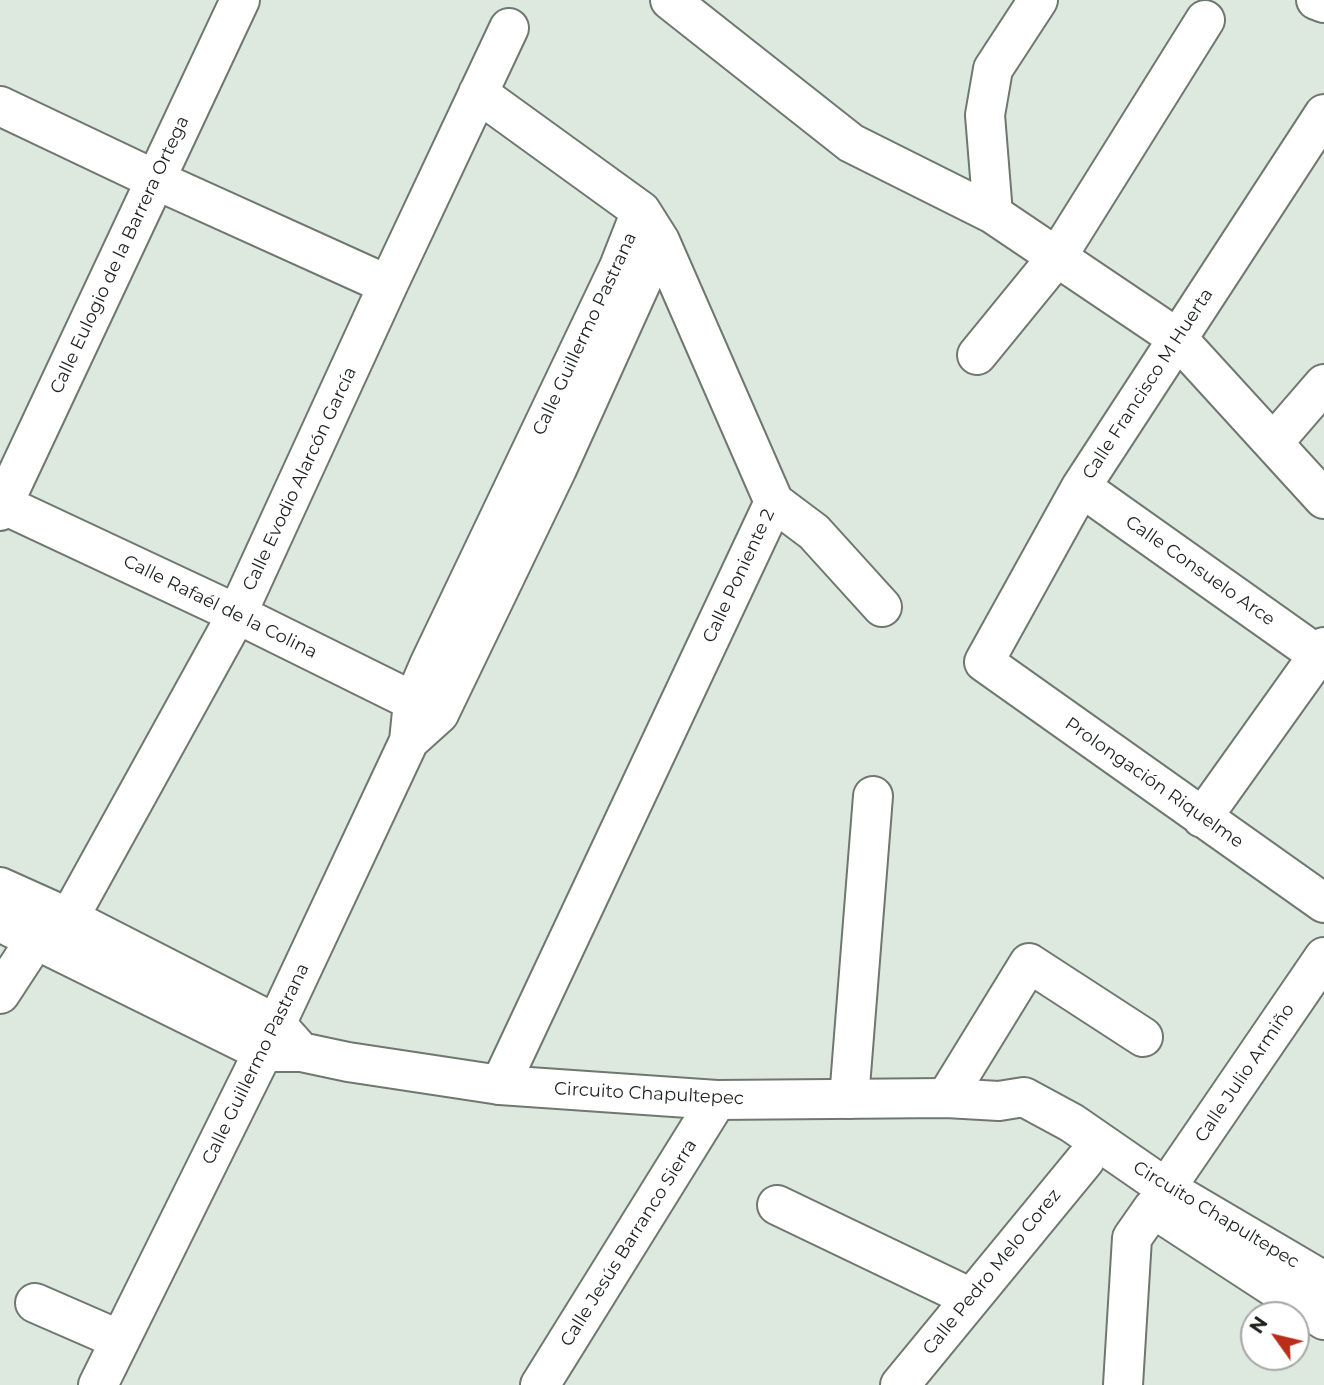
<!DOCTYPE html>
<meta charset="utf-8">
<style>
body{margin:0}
#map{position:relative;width:1324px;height:1385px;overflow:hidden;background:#dde8de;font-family:Montserrat,sans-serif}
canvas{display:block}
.north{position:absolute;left:1240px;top:1301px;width:70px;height:70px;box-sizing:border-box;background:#fff;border:2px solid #a5a7a5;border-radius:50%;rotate:304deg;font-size:19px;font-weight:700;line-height:28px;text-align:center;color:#1f231f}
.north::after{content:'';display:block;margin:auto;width:24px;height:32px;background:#b92d19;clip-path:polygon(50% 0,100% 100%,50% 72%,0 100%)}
</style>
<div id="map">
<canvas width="1324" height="1385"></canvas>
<div class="north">N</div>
</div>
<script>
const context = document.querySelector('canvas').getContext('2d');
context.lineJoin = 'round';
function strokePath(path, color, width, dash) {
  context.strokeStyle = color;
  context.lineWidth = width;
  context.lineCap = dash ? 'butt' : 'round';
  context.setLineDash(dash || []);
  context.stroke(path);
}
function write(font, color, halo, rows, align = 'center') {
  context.font = font + ' Montserrat,sans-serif';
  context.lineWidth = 6;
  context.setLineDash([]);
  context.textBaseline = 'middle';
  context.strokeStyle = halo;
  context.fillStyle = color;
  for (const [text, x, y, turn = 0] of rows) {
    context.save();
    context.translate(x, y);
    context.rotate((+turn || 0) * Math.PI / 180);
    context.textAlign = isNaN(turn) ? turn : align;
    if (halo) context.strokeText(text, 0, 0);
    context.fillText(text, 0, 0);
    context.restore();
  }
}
const minor = new Path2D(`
 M 670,0 L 851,143 L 993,214 L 1177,338 L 1324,499
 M 1316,0 L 1324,3
 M 478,93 L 641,211 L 660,241 L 774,502 L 500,1085
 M 0,106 L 156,180 L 388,285
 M 1324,114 L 1081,487 L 984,662 L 1324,903
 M 993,214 L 985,115 L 993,69 L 1038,0
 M 977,355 L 1057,257 L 1205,20
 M 1273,443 L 1324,384
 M 1081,487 L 1318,655
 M 774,502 L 814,532 L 882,607
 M 0,503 L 237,614 L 437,713
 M 0,511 L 240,0
 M 409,741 L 439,714 L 557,469 L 660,241
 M 1202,818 L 1324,647
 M 69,918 L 237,614 L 388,285 L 509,28
 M 0,994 L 36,939
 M 946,1098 L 1029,963 L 1143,1037
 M 849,1099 L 873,796
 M 1166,1188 L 1324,957
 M 777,1205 L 971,1298
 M 35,1303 L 120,1340
 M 98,1385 L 263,1052 L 409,741 L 413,702 L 429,665 L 619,267 L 641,211
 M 540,1385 L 717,1100
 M 900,1385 L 1085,1160
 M 1123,1385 L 1132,1238 L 1153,1208`);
const major = new Path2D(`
 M 0,887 L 69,918 L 276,1024 L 301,1052
 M 0,922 L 263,1052 L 301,1052 L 348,1062 L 500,1085 L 717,1100 L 946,1098 L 999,1101 L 1024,1097 L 1072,1123 L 1166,1188 L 1324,1281
 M 1157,1211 L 1324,1320`);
const streetNames = [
 ["Calle Eulogio de la Barrera Ortega",120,255,-65],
 ["Calle Guillermo Pastrana",585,334,-65],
 ["Calle Francisco M Huerta",1148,384,-57],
 ["Calle Evodio Alarcón García",300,479,-65],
 ["Calle Consuelo Arce",1200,571,35],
 ["Calle Poniente 2",739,576,-65],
 ["Calle Rafaél de la Colina",220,607,26],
 ["Prolongación Riquelme",1154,783,35],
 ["Calle Guillermo Pastrana",256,1064,-64],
 ["Calle Julio Armiño",1245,1073,-56],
 ["Circuito Chapultepec",649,1094,3],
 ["Circuito Chapultepec",1216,1215,31],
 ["Calle Jesús Barranco Sierra",629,1243,-58],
 ["Calle Pedro Melo Corez",992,1272,-51]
];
strokePath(minor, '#6f786f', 42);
strokePath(major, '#6f786f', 42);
strokePath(minor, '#fff', 38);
strokePath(major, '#fff', 38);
write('18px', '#1f231f', '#fff', streetNames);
</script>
